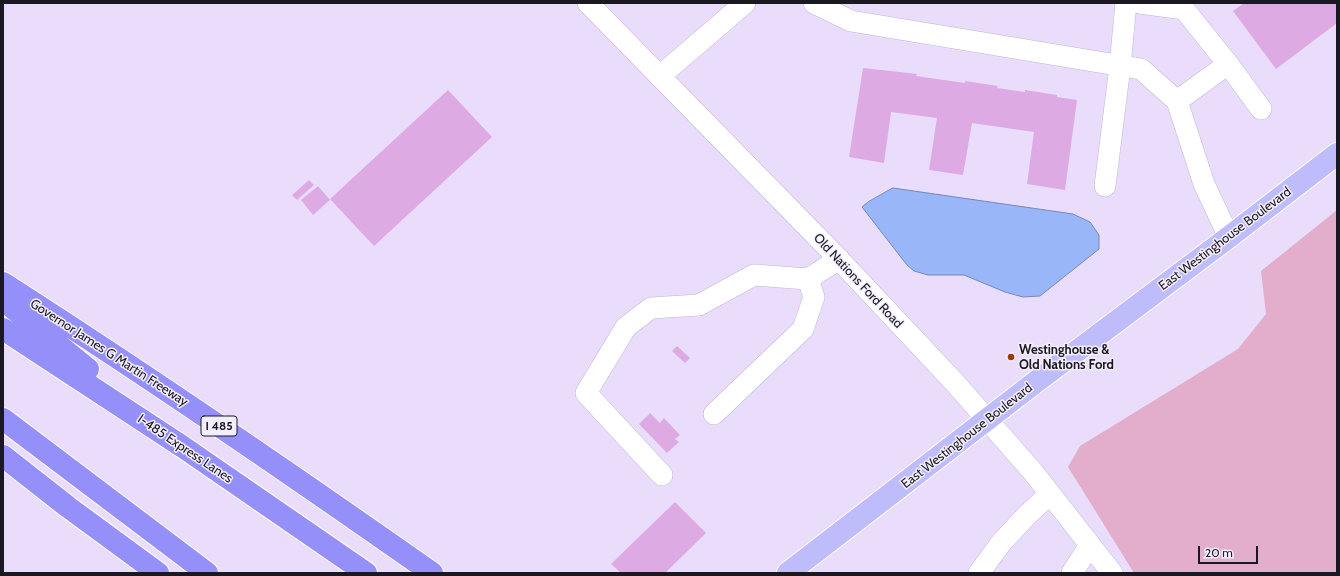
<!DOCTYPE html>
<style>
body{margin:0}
#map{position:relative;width:1340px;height:576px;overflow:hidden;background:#eaddfc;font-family:Cabin,sans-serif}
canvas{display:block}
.frame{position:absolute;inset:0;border:4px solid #1c1822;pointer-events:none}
.scale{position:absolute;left:1198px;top:546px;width:60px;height:18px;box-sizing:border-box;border:2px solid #1c1822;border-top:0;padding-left:5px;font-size:12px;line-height:14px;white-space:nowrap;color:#1c1822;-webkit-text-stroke:3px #f3eefb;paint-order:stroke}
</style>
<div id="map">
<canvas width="1340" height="576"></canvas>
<div class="frame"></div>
<div class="scale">20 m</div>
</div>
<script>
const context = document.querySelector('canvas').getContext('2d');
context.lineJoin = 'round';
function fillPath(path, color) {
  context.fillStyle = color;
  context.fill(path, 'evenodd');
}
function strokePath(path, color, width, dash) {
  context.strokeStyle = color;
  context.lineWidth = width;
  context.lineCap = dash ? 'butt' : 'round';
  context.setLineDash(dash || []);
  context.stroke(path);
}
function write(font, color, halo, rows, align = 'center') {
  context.font = font + ' Cabin,sans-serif';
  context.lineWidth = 3;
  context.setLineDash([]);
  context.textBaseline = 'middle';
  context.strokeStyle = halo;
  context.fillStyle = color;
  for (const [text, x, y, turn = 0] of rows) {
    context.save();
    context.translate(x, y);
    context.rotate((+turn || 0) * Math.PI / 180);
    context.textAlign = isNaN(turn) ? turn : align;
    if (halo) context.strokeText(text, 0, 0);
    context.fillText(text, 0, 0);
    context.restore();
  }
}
const green = new Path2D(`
 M 1337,210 L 1337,573 L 1134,573 L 1068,467 L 1080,446 L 1238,349 L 1266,314 L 1261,271 Z`);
const water = new Path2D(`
 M 893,188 L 1073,214 L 1090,222 L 1099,235 L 1099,249 L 1040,296 L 1023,297 L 1005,292 L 964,275 L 928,275 L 914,271 L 907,265 L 862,207 L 868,202 Z`);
const building = new Path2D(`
 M 1244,3 L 1337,3 L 1337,23 L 1276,69 L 1233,11 Z
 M 863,68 L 917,74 L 916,76 L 965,83 L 965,81 L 998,86 L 997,88 L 1025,92 L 1025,90 L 1057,95 L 1057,97 L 1077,100 L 1065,190 L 1027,184 L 1034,132 L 972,123 L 963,175 L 929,170 L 937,118 L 891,112 L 884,163 L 849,157 Z
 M 448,90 L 492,137 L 374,246 L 330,199 Z
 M 309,180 L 314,185 L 297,200 L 292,195 Z
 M 318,186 L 330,200 L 313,215 L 301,200 Z
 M 677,346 L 690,358 L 685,363 L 672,351 Z
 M 650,413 L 660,423 L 664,418 L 680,435 L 675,439 L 679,442 L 667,453 L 639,424 Z
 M 675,502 L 706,533 L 665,573 L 621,573 L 611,564 Z`);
const minor = new Path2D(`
 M 588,3 L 833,253 L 956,384 L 1033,472 L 1112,573
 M 814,3 L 851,21 L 1141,69 L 1177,101 L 1204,184 L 1229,237
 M 1140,3 L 1184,9 L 1228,64 L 1177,101
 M 1228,64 L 1261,109
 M 660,76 L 745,3
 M 1105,186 L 1120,66 L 1126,3
 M 714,414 L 803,329 L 814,297 L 808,279
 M 662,475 L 586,393 L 626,327 L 651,308 L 699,305 L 754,275 L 808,279 L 839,259
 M 979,573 L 1001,543 L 1026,516 L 1050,494
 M 1072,573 L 1090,545`);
const major = new Path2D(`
 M 788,573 L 1037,381 L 1229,237 L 1337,154`);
const highway = new Path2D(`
 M 3,283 C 148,376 291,474 432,573
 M 3,300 L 88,369
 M 3,329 L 183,447 L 366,573
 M 3,419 L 207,573
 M 3,456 L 68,507 L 158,573`);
const markers = [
 [1011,357,4,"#9e3a04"]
];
const shields = [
 [219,426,36]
];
const shieldNames = [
 ["I 485",219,426]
];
const streetNames = [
 ["East Westinghouse Boulevard",1225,239,-37],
 ["Old Nations Ford Road",858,281,47],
 ["Governor James G Martin Freeway",109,353,33],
 ["East Westinghouse Boulevard",967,436,-38],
 ["I-485 Express Lanes",185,449,34]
];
const poiNames = [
 ["Westinghouse &",1019,350],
 ["Old Nations Ford",1019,365]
];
fillPath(green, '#e2aecc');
fillPath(water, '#99b7f8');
strokePath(water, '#7487b8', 1);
fillPath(building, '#deaae4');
strokePath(minor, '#c1b5d3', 22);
strokePath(major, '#fff', 24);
strokePath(highway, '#fff', 24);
strokePath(minor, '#fff', 21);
strokePath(major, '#bfbcfb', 22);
strokePath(highway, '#9590f9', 22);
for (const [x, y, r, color] of markers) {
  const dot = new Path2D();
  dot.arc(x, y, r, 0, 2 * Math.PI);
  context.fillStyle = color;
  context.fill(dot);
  strokePath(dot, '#f3eefb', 1.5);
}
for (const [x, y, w] of shields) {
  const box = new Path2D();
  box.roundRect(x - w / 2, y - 10, w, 20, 3);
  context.fillStyle = '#f3eefb';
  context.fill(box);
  strokePath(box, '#1c1822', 1);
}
write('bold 12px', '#1c1822', null, shieldNames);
write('13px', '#1c1822', '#f3eefb', streetNames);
write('bold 13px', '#1c1822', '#f3eefb', poiNames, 'left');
</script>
